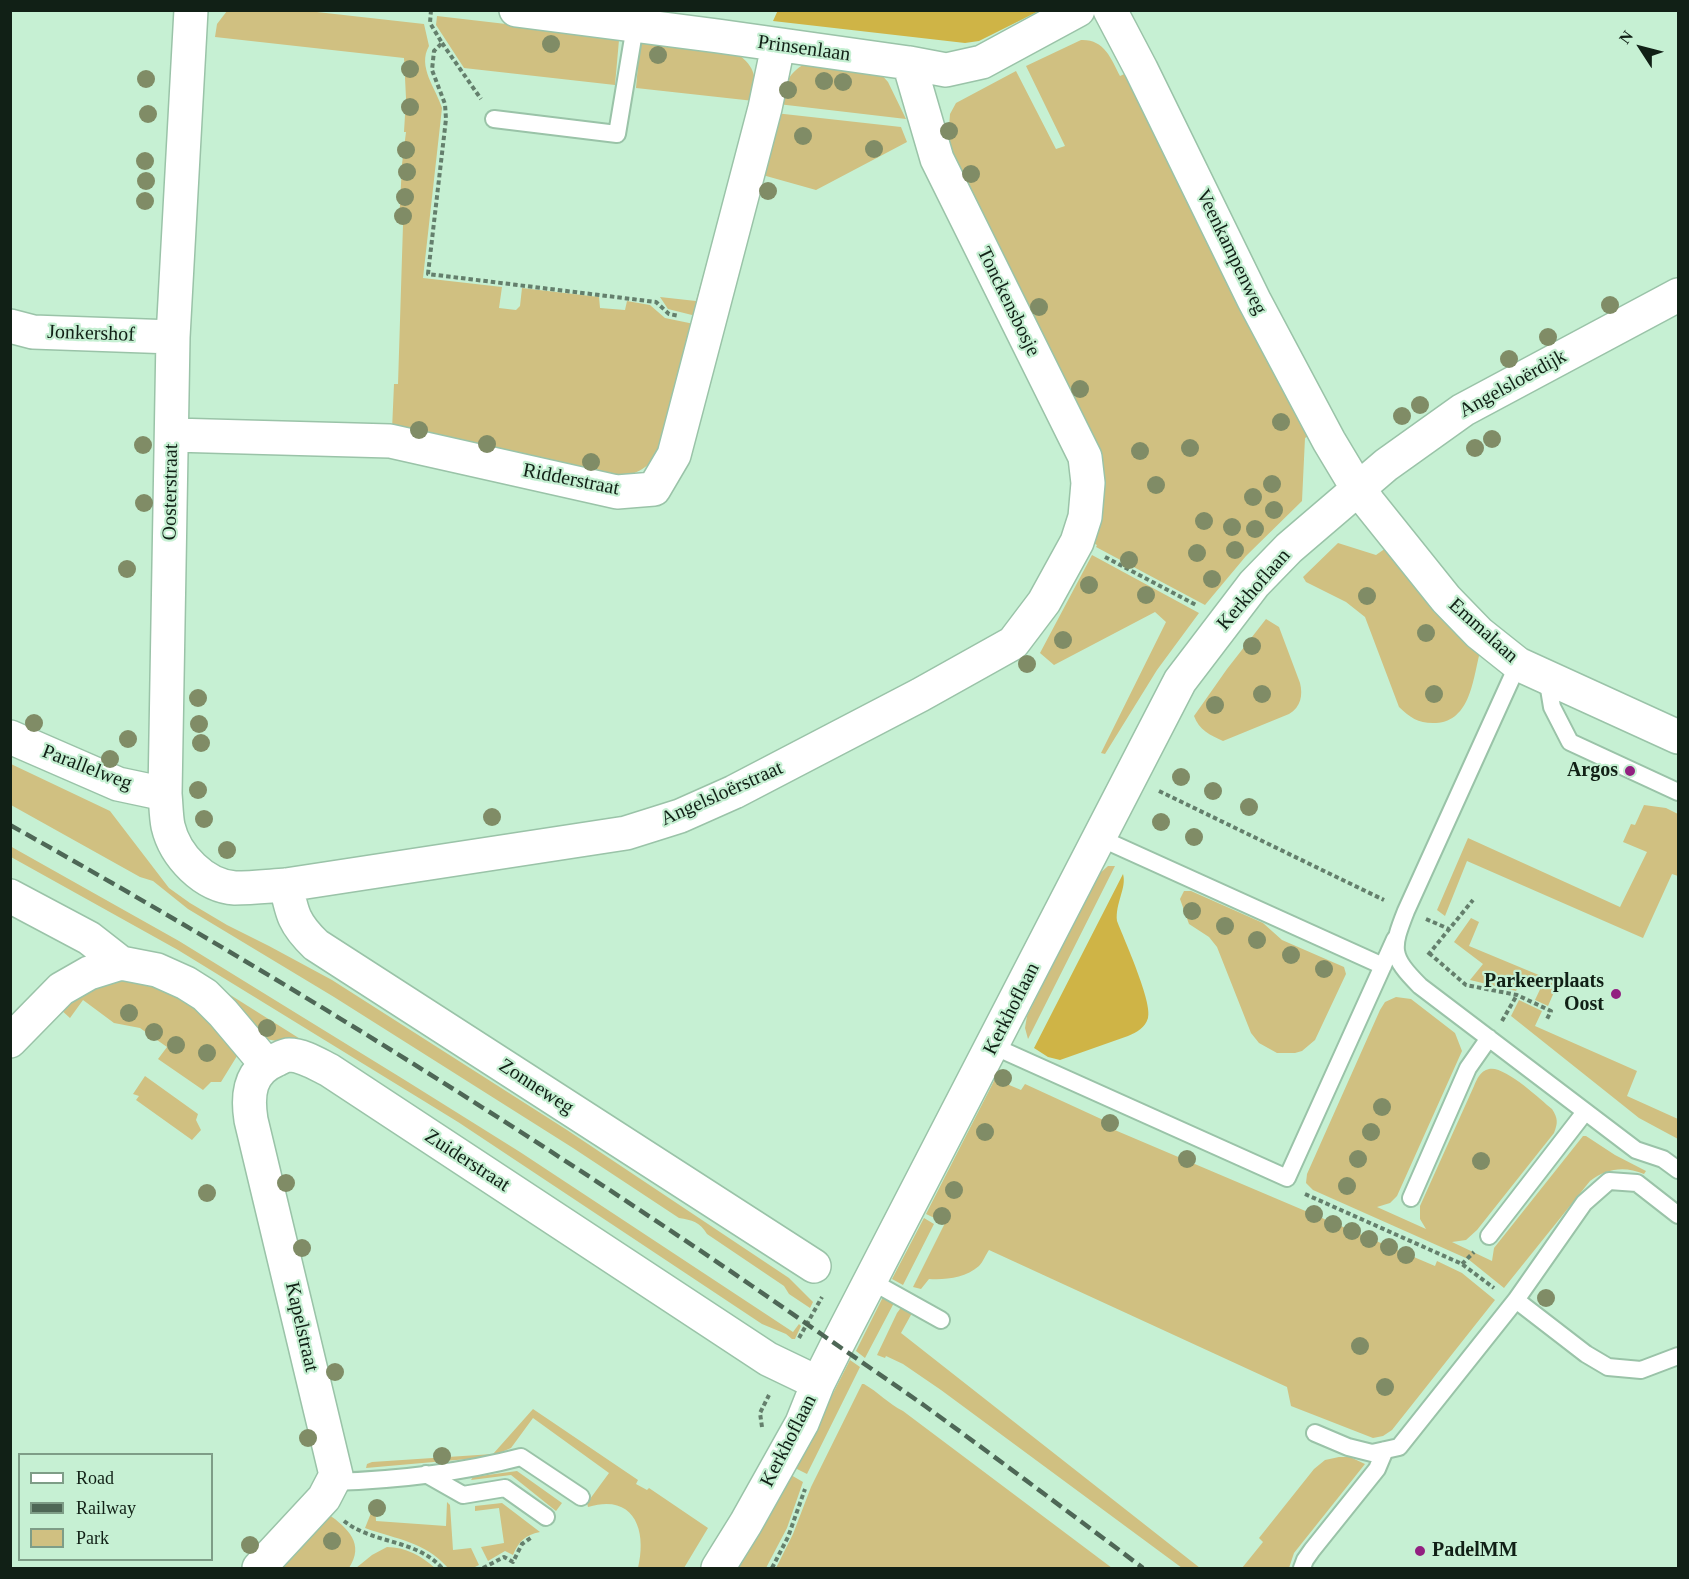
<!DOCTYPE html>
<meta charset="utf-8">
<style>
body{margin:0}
#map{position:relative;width:1689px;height:1579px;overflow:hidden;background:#c6f0d3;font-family:Georgia,serif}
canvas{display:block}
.frame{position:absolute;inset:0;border:12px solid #112016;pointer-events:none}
.legend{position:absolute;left:18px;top:1453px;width:195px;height:108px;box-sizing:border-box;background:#c6f0d3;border:2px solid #7e9d87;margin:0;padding:8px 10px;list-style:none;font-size:18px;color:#112016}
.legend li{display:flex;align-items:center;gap:12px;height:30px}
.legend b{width:30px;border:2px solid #7e9d87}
.north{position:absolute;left:1611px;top:18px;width:60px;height:60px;-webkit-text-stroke:4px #c6f0d3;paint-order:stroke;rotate:306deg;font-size:16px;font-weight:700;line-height:24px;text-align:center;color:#112016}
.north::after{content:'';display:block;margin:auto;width:21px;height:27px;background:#112016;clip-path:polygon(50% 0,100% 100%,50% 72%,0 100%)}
</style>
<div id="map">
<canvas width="1689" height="1579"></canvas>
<div class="frame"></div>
<ul class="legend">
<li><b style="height:8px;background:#fff"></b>Road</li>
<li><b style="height:8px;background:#4e6756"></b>Railway</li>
<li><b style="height:16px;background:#d0c081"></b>Park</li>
</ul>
<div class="north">N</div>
</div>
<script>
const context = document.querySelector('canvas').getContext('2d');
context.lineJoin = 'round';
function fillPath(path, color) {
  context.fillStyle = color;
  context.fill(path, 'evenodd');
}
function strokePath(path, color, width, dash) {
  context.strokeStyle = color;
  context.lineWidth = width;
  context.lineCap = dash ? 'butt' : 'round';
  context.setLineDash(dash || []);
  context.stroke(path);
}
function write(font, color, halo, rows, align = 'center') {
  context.font = font + ' Georgia,serif';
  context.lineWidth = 4.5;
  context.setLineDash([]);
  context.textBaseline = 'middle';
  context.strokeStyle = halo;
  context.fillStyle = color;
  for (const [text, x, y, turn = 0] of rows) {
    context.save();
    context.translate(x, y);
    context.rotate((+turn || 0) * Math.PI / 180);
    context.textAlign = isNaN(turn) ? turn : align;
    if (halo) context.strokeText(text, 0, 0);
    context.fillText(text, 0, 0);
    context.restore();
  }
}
const green = new Path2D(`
 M 227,11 L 308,11 L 424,24 L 429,46 C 417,67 436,88 442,108 L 423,278 L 502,287 L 499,308 L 516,310 L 520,306 L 522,288 L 599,297 L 600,308 L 625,310 L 627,301 L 650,305 L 665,318 L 694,324 L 657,456 C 644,471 632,476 612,477 L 392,430 L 394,384 L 398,384 L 403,225 L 399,224 L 402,164 L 406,132 L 404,132 L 406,98 L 404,58 L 215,37 L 217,24 Z
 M 437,16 L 618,37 L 619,40 L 615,85 L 464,68 L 436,25 Z
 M 1081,40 C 1104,39 1111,58 1120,76 L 1129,72 L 1312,434 L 1305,438 L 1302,501 L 1246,556 L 1205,605 L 1096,547 L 1097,545 L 1089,541 L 1095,526 L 940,128 L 949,127 L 950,114 L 956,103 L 1016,71 L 1056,149 L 1065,146 L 1026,66 Z
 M 640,42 L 736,53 C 757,67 756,79 754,101 L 636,88 Z
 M 809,62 L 880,73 L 888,82 L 906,119 L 778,104 C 785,85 788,71 809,62 Z
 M 748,111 L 696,316 L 668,309 L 660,297 L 696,301 Z
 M 775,113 L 901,127 L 907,142 L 816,190 L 759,174 Z
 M 1338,543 L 1376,555 L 1386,548 L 1480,652 C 1473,678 1471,721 1436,723 C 1420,724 1410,718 1399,707 L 1365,617 L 1346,602 L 1306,582 L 1303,577 Z
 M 1092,555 L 1199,613 L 1157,670 L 1105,754 L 1101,753 L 1166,622 L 1155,612 L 1054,665 L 1040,653 Z
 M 1266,619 L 1279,627 L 1300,683 C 1303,695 1301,707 1289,714 L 1223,741 C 1210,735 1199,730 1194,716 L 1227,669 Z
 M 11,764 L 110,811 L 169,888 L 190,903 L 227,925 L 269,946 L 332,980 L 567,1130 L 789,1278 L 813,1302 L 810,1308 L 789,1294 L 784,1286 L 707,1234 C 700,1222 692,1220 679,1218 L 573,1148 L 334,997 L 188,909 L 153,881 L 140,877 L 11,805 Z
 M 1644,805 L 1666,808 L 1678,814 L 1678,876 L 1672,874 L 1643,938 L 1467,861 L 1445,916 L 1437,910 L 1468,838 L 1620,907 L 1647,852 L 1623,842 L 1631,824 L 1635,825 Z
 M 10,846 L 179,941 L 408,1082 L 520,1152 L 793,1332 L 799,1324 L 801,1326 L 795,1339 L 792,1339 L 786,1334 L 762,1324 L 458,1122 L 178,950 L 11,857 Z
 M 1108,866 L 1115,866 L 1028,1039 L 1025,1028 L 1027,1016 L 1098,875 Z
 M 1184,891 L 1191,891 L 1263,923 L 1282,940 L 1344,967 L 1346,974 L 1315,1040 L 1302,1051 L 1295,1053 L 1277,1053 L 1259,1043 L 1251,1033 L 1217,947 L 1209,937 L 1189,924 L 1180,899 Z
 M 1471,918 L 1479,922 L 1469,946 L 1558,983 L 1548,1006 L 1535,1000 L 1543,983 L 1524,975 L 1516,991 L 1470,980 L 1483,964 L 1454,942 Z
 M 119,980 L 142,980 L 191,1001 L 233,1043 L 237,1056 L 221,1082 L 211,1082 L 203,1090 L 158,1059 L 167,1047 L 140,1028 L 114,1023 L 83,1000 L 70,1018 L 60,1009 L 81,992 Z
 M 224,991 L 313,1047 L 265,1039 Z
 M 1396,997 L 1411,999 L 1455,1033 L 1462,1051 L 1397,1196 L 1390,1203 L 1377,1207 L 1426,1229 L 1420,1219 L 1420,1206 L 1474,1086 C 1477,1079 1480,1071 1489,1069 C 1504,1065 1540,1099 1552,1109 C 1558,1118 1558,1123 1554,1133 L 1477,1230 L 1466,1240 L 1452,1242 L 1492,1261 L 1494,1248 L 1583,1136 L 1586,1136 L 1615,1155 L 1646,1171 L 1644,1174 C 1625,1166 1607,1168 1590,1181 L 1504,1288 L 1468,1259 L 1313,1190 L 1306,1183 L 1307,1174 L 1380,1010 L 1385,1002 Z
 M 1519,1000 L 1542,1011 L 1535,1026 L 1637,1071 L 1627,1096 L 1678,1119 L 1678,1139 L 1639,1118 L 1511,1016 Z
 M 145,1076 L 198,1114 L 196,1120 L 201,1130 L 192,1140 L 136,1100 L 139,1096 L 133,1094 Z
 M 995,1079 L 1021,1090 L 1025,1084 L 1112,1124 L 1110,1128 L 1435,1266 L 1437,1261 L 1462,1273 L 1495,1300 L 1392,1430 L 1383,1436 L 1373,1438 L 1291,1406 L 1287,1387 L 989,1250 C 986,1254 983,1262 979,1266 C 965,1278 946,1280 929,1279 L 921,1289 L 913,1287 L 945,1223 L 926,1214 Z
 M 924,1218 L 934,1224 L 903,1285 L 892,1279 Z
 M 883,1297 L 895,1301 L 865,1358 L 856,1351 Z
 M 903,1305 L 912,1313 L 901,1333 L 1200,1568 L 1182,1568 L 941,1390 L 903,1364 L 886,1356 L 885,1358 L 877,1355 L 897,1313 Z
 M 850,1360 L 860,1367 L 807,1474 L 795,1468 Z
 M 862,1384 L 864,1384 C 878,1392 889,1404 903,1411 L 1112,1568 L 776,1568 L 793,1534 L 811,1487 Z
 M 533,1409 L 638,1480 L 636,1484 L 647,1490 L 649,1488 L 708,1528 L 684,1568 L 638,1568 C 647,1531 635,1493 588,1507 L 587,1503 L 609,1473 L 533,1418 L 511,1448 L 490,1457 L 366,1468 L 367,1464 L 372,1462 L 493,1454 Z
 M 1339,1457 L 1350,1457 L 1365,1464 L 1294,1553 L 1289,1568 L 1242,1568 L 1263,1542 L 1259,1538 L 1314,1469 L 1325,1460 Z
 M 517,1471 L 562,1503 L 556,1511 L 511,1475 L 471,1480 L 473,1477 Z
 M 791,1475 L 803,1482 L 787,1528 L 766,1568 L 734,1568 Z
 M 447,1502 L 450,1505 L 453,1550 L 471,1548 L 479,1565 L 473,1568 L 448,1568 C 424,1541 398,1540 365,1528 L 375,1503 L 376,1521 L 446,1526 Z
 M 502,1503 L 540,1532 C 525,1535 519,1541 513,1555 L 505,1551 L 488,1561 L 481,1547 L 504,1543 L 499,1508 L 475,1511 L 475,1506 Z
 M 328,1514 C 348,1528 365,1544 349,1568 L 279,1568 Z
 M 387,1547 C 405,1547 422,1556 435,1568 L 356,1568 L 372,1555 Z`);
const forest = new Path2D(`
 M 778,10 L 1039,10 L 1039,11 L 979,41 L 965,43 L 773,21 Z
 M 1123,874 C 1127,888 1115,903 1117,921 C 1124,939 1153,1003 1148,1018 C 1145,1028 1137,1032 1128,1036 L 1060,1060 L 1048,1057 L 1034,1048 Z`);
const path = new Path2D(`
 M 431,10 L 430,23 L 442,43 L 434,51 L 432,70 L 445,104 L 446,119 L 428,274 L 656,302 L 669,314 L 679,316
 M 442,43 L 481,99
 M 1105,557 L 1196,605
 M 1159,791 L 1384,900
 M 1426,919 L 1449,929
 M 1429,953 L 1466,985 L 1517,995 L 1551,1011 L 1547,1019
 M 1428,955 L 1473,900
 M 1502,1021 L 1517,995
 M 1305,1194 L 1462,1264 L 1494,1288
 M 1462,1264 L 1474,1252
 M 799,1338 L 822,1297
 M 762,1427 L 760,1413 L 769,1395
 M 344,1521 C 373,1544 416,1539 442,1568
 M 483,1568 L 504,1557 L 513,1562 L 522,1544 L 532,1537
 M 772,1568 L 788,1537 L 805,1489`);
const lane = new Path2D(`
 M 494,119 L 617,134 L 635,26
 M 1518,664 L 1406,911 C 1391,949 1390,956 1420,986 L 1636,1150 L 1663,1159 L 1678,1170
 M 1547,677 L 1552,707 L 1570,742 L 1678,792
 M 1100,838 L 1383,966
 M 993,1046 L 1287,1178 L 1395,939
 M 1411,1198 L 1468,1068 L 1489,1038
 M 1489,1236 L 1585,1112
 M 871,1281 L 941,1320
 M 1516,1300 L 1586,1354 L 1608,1367 L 1641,1370 L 1678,1356
 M 1315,1433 L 1348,1447 L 1372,1453 L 1399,1447 L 1516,1300 L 1584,1203 L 1609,1181 L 1637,1183 L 1678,1215
 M 426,1474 L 463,1495 L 505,1488 L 546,1517
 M 332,1482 C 396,1480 460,1473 521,1457 L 581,1497
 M 1302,1568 L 1305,1560 L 1312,1550 L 1377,1469 L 1385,1450`);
const street = new Path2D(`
 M 191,10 L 173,337 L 165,794 C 166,804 166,816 168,826 C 175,856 204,886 235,888 C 252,888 270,886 286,885 L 626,833 L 680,816 L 734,792 L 920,695 L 1013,643 L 1044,602 L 1077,542 L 1085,517 L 1088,483 L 1085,457 L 937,159 L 909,63
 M 516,10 L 718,36 L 909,63 L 946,70 L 982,62 L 1078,10
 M 1110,10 L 1141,69 L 1254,300 L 1329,441 L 1350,476 L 1369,503 L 1446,599 L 1479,633 L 1518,664 L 1678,737
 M 10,326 L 33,332 L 173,337
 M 173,435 L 390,441 L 617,492 L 654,489 L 674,455 L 765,108 L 778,46
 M 10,737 L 118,784 L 165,794
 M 286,885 C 292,914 294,924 316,945 L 814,1266
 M 10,896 L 89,938 L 121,963 L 157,970 L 186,983 L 205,995 L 223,1013 L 266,1064
 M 10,1041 L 61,989 L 89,973 L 121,963
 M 259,1568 L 324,1498 L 336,1475 L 251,1120 C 247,1095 249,1071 276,1060 C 280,1058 285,1055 289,1055 C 303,1055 317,1064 329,1070 L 768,1359 L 818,1383
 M 718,1568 L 746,1523 L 802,1423 L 818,1383 L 837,1345 L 1180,681 L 1254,584 L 1289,548 L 1386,465 L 1463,410 L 1678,295`);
const rail = new Path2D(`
 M 10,825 C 290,982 562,1152 824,1336 C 857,1359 891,1382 925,1406 C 998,1459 1071,1514 1143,1568`);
const trees = [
 [551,44],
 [658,55],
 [410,69],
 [146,79],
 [824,81],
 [843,82],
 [788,90],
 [410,107],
 [148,114],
 [949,131],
 [803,136],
 [874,149],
 [406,150],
 [145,161],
 [407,172],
 [971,174],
 [146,181],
 [768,191],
 [405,197],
 [145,201],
 [403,216],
 [1610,305],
 [1039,307],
 [1548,337],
 [1509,359],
 [1080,389],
 [1420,405],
 [1402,416],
 [1281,422],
 [419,430],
 [1492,439],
 [487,444],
 [143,445],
 [1190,448],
 [1475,448],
 [1140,451],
 [591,462],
 [1272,484],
 [1156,485],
 [1253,497],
 [144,503],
 [1274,510],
 [1204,521],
 [1232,527],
 [1255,529],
 [1235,550],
 [1197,553],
 [1129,560],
 [127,569],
 [1212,579],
 [1089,585],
 [1146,595],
 [1367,596],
 [1426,633],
 [1063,640],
 [1252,646],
 [1027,664],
 [1262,694],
 [1434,694],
 [198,698],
 [1215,705],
 [34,723],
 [199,724],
 [128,739],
 [201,743],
 [110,759],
 [1181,777],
 [198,790],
 [1213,791],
 [1249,807],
 [492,817],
 [204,819],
 [1161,822],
 [1194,837],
 [227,850],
 [1192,911],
 [1225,926],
 [1257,940],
 [1291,955],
 [1324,969],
 [129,1013],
 [267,1028],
 [154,1032],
 [176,1045],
 [207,1053],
 [1003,1078],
 [1382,1107],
 [1110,1123],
 [985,1132],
 [1371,1132],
 [1187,1159],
 [1358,1159],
 [1481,1161],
 [286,1183],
 [1347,1186],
 [954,1190],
 [207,1193],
 [1314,1214],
 [942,1216],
 [1333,1224],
 [1352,1231],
 [1369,1239],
 [1389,1247],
 [302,1248],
 [1406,1255],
 [1546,1298],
 [1360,1346],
 [335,1372],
 [1385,1387],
 [308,1438],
 [442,1456],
 [377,1508],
 [332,1541],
 [250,1545]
];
const markers = [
 [1630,771,6,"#922180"],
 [1616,994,6,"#922180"],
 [1420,1551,6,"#922180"]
];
const streetNames = [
 ["Prinsenlaan",804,49,8],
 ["Veenkampenweg",1231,252,64],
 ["Tonckensbosje",1008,302,64],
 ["Jonkershof",91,334,2],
 ["Angelsloërdijk",1513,384,-29],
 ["Ridderstraat",571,480,11],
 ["Oosterstraat",171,492,-89],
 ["Kerkhoflaan",1254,590,-49],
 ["Emmalaan",1483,631,42],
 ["Parallelweg",87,768,21],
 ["Angelsloërstraat",722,794,-24],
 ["Kerkhoflaan",1012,1009,-63],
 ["Zonneweg",536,1087,33],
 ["Zuiderstraat",467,1161,33],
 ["Kapelstraat",301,1327,77],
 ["Kerkhoflaan",789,1441,-63]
];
const poiNames = [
 ["Argos",1618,771],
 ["Parkeerplaats",1604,982],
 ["Oost",1604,1005],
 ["PadelMM",1432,1551,"left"]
];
fillPath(green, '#d0c081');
fillPath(forest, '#cfb446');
strokePath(lane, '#9ac3a8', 20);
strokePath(street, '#9ac3a8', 36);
strokePath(path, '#647f6c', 4, [4.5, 3]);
strokePath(lane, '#fff', 16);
strokePath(street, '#fff', 33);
strokePath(rail, '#4e6756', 4.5, [12, 6]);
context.fillStyle = '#808c66';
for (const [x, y] of trees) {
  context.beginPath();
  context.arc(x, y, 9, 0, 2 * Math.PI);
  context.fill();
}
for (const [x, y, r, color] of markers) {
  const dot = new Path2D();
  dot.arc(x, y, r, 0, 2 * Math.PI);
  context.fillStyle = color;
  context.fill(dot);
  strokePath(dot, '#c6f0d3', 2);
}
write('20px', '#112016', '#c6f0d3', streetNames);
write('bold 20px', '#112016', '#c6f0d3', poiNames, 'right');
</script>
